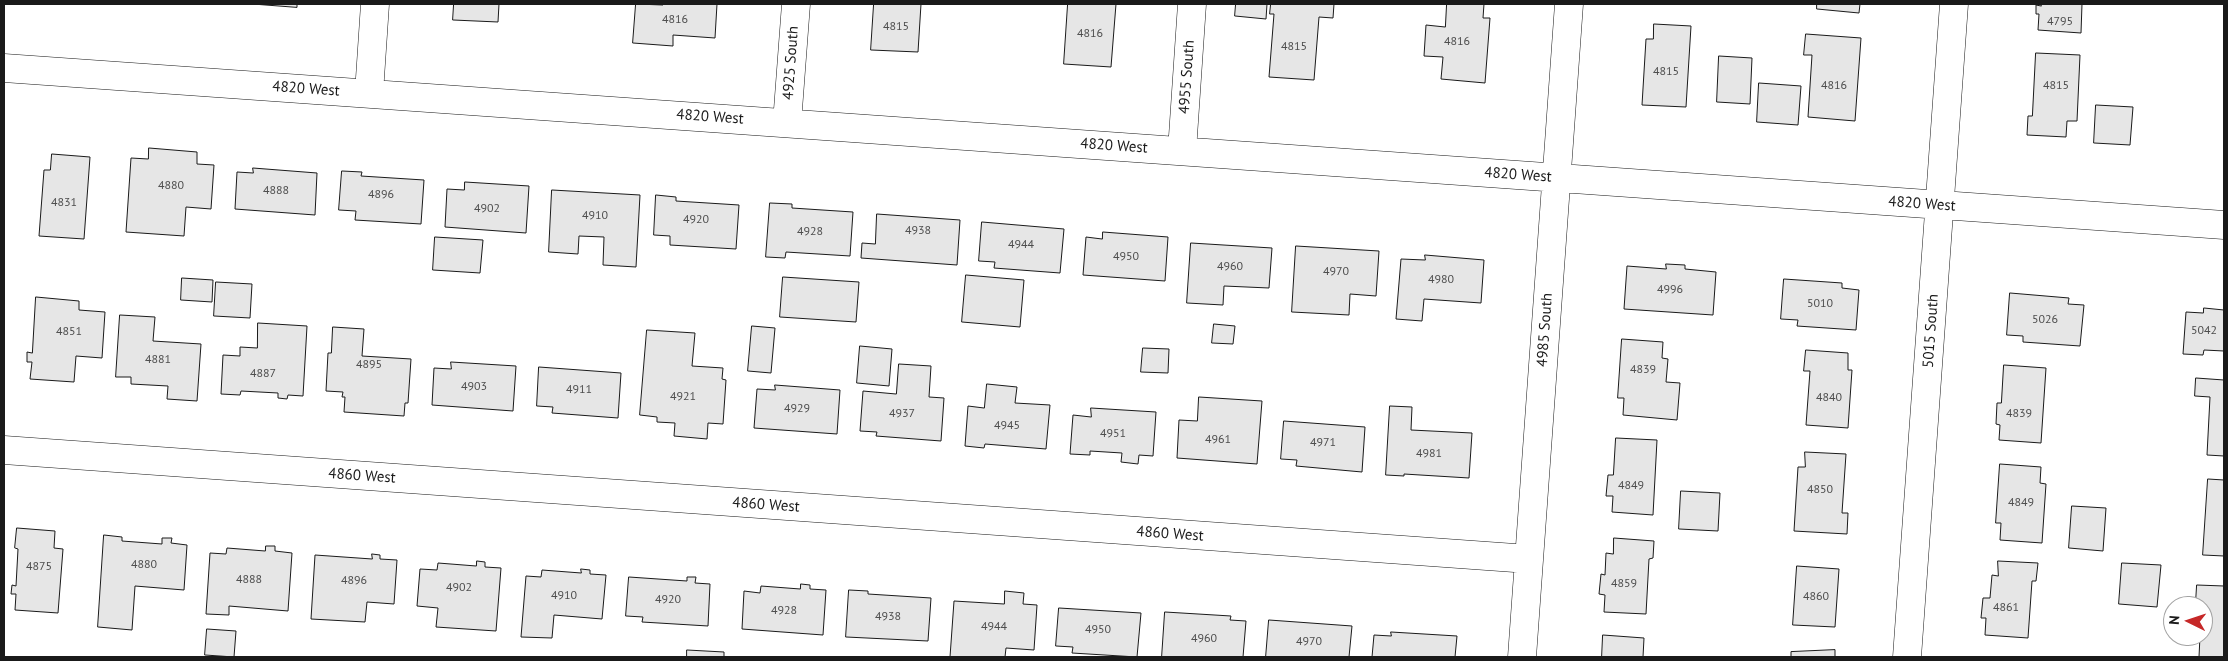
<!DOCTYPE html>
<style>
body{margin:0}
#map{position:relative;width:2228px;height:661px;overflow:hidden;background:#fff;font-family:"PT Sans",sans-serif}
canvas{display:block}
.frame{position:absolute;inset:0;border:5px solid #1a1a1a;pointer-events:none}
.north{position:absolute;left:2163px;top:596px;width:50px;height:50px;box-sizing:border-box;background:#fff;border:1px solid #a3a3a3;border-radius:50%;rotate:274deg;font-size:14px;font-weight:700;line-height:20px;text-align:center;color:#1a1a1a}
.north::after{content:'';display:block;margin:auto;width:18px;height:22px;background:#c62828;clip-path:polygon(50% 0,100% 100%,50% 72%,0 100%)}
</style>
<div id="map">
<canvas width="2228" height="661"></canvas>
<div class="frame"></div>
<div class="north">N</div>
</div>
<script>
const context = document.querySelector('canvas').getContext('2d');
context.lineJoin = 'round';
function fillPath(path, color) {
  context.fillStyle = color;
  context.fill(path, 'evenodd');
}
function strokePath(path, color, width, dash) {
  context.strokeStyle = color;
  context.lineWidth = width;
  context.lineCap = dash ? 'butt' : 'round';
  context.setLineDash(dash || []);
  context.stroke(path);
}
function write(font, color, halo, rows, align = 'center') {
  context.font = font + ' "PT Sans",sans-serif';
  context.lineWidth = 4;
  context.setLineDash([]);
  context.textBaseline = 'middle';
  context.strokeStyle = halo;
  context.fillStyle = color;
  for (const [text, x, y, turn = 0] of rows) {
    context.save();
    context.translate(x, y);
    context.rotate((+turn || 0) * Math.PI / 180);
    context.textAlign = isNaN(turn) ? turn : align;
    if (halo) context.strokeText(text, 0, 0);
    context.fillText(text, 0, 0);
    context.restore();
  }
}
const building = new Path2D(`
 M 253,4 L 297,4 L 297,7 Z
 M 454,4 L 499,4 L 498,22 L 453,20 Z
 M 636,4 L 663,5 L 664,4 L 717,4 L 715,38 L 673,35 L 673,46 L 633,43 Z
 M 874,4 L 921,4 L 918,52 L 871,50 Z
 M 1068,4 L 1116,4 L 1111,67 L 1064,64 Z
 M 1236,4 L 1267,4 L 1266,19 L 1235,16 Z
 M 1271,4 L 1334,4 L 1333,18 L 1319,17 L 1314,80 L 1269,77 L 1274,14 L 1270,14 Z
 M 1447,4 L 1484,4 L 1483,18 L 1490,18 L 1485,83 L 1441,79 L 1443,57 L 1424,56 L 1426,25 L 1445,27 Z
 M 1817,4 L 1860,4 L 1859,13 L 1817,9 Z
 M 2041,4 L 2082,4 L 2081,33 L 2038,30 L 2039,14 L 2036,14 L 2036,5 L 2041,6 Z
 M 1654,24 L 1691,26 L 1686,107 L 1642,105 L 1646,39 L 1653,39 Z
 M 1806,34 L 1861,38 L 1855,121 L 1808,117 L 1812,55 L 1804,55 Z
 M 2036,53 L 2080,55 L 2077,121 L 2067,121 L 2066,137 L 2027,135 L 2028,116 L 2032,116 Z
 M 1719,56 L 1752,58 L 1750,104 L 1717,102 Z
 M 1759,83 L 1801,86 L 1798,125 L 1757,122 Z
 M 2096,105 L 2133,107 L 2130,145 L 2094,143 Z
 M 149,148 L 197,152 L 197,164 L 214,165 L 211,209 L 186,207 L 184,236 L 126,232 L 131,158 L 148,159 Z
 M 52,154 L 90,157 L 84,239 L 39,236 L 44,170 L 50,170 Z
 M 253,168 L 317,173 L 315,215 L 235,209 L 237,172 L 253,173 Z
 M 342,171 L 362,172 L 361,176 L 424,180 L 421,224 L 355,220 L 356,211 L 339,210 Z
 M 465,182 L 529,186 L 526,233 L 445,227 L 447,189 L 464,190 Z
 M 552,190 L 640,195 L 636,267 L 603,265 L 604,237 L 579,236 L 578,254 L 549,252 Z
 M 656,195 L 676,197 L 676,201 L 739,205 L 736,249 L 670,245 L 670,236 L 654,235 Z
 M 770,203 L 792,204 L 792,208 L 853,212 L 850,256 L 786,252 L 785,258 L 766,257 Z
 M 877,214 L 960,220 L 957,265 L 861,258 L 862,243 L 875,244 Z
 M 982,222 L 1064,229 L 1060,273 L 994,268 L 995,262 L 979,261 Z
 M 1103,232 L 1168,237 L 1165,281 L 1083,275 L 1086,237 L 1102,239 Z
 M 435,237 L 483,240 L 480,273 L 433,270 Z
 M 1191,243 L 1272,248 L 1269,288 L 1224,286 L 1223,305 L 1187,303 Z
 M 1296,246 L 1379,251 L 1376,296 L 1350,294 L 1349,315 L 1292,312 Z
 M 1425,255 L 1484,260 L 1481,303 L 1424,299 L 1422,321 L 1396,319 L 1401,259 L 1425,260 Z
 M 1666,264 L 1685,265 L 1685,269 L 1716,272 L 1713,315 L 1624,309 L 1627,266 L 1666,269 Z
 M 966,275 L 1024,280 L 1020,327 L 962,322 Z
 M 783,277 L 859,282 L 856,322 L 780,317 Z
 M 182,278 L 213,280 L 212,302 L 181,300 Z
 M 1784,279 L 1842,283 L 1842,288 L 1859,290 L 1856,330 L 1797,326 L 1798,320 L 1781,319 Z
 M 216,282 L 252,284 L 250,318 L 214,316 Z
 M 2010,293 L 2069,298 L 2068,304 L 2084,305 L 2080,346 L 2023,342 L 2023,336 L 2007,335 Z
 M 36,297 L 79,301 L 79,310 L 105,312 L 102,358 L 76,356 L 74,382 L 30,379 L 32,362 L 27,362 L 27,352 L 32,353 Z
 M 2204,308 L 2224,310 L 2224,351 L 2204,350 L 2203,355 L 2183,354 L 2186,312 L 2203,313 Z
 M 120,315 L 155,317 L 153,341 L 201,344 L 197,401 L 167,399 L 168,386 L 131,384 L 131,377 L 116,377 Z
 M 258,323 L 307,326 L 303,396 L 288,395 L 287,399 L 278,398 L 278,393 L 241,391 L 240,395 L 221,394 L 223,355 L 240,356 L 240,347 L 257,348 Z
 M 1214,324 L 1235,326 L 1233,344 L 1212,343 Z
 M 752,326 L 775,328 L 771,373 L 748,371 Z
 M 333,327 L 364,329 L 362,356 L 411,359 L 408,403 L 405,403 L 404,416 L 344,412 L 345,397 L 342,397 L 343,392 L 326,391 L 328,353 L 331,353 Z
 M 647,330 L 695,333 L 692,366 L 723,368 L 722,379 L 726,380 L 723,424 L 708,423 L 707,439 L 674,436 L 675,423 L 657,422 L 657,417 L 640,415 Z
 M 1622,339 L 1663,342 L 1662,358 L 1668,359 L 1666,382 L 1680,383 L 1677,420 L 1623,415 L 1624,398 L 1618,398 Z
 M 860,346 L 892,349 L 889,386 L 857,383 Z
 M 1143,348 L 1169,349 L 1168,373 L 1141,372 Z
 M 1806,350 L 1848,353 L 1848,370 L 1852,370 L 1848,428 L 1806,425 L 1810,371 L 1804,371 Z
 M 451,362 L 516,366 L 513,411 L 432,405 L 434,368 L 451,369 Z
 M 899,364 L 931,366 L 929,397 L 944,398 L 941,441 L 876,436 L 877,432 L 860,431 L 863,391 L 896,394 Z
 M 2004,365 L 2046,368 L 2041,443 L 1999,440 L 2000,425 L 1996,424 L 1997,403 L 2001,403 Z
 M 539,367 L 621,373 L 618,418 L 552,413 L 553,407 L 537,406 Z
 M 2196,378 L 2224,380 L 2224,456 L 2207,455 L 2210,397 L 2195,396 Z
 M 987,384 L 1017,387 L 1015,403 L 1050,405 L 1046,449 L 985,444 L 984,448 L 965,446 L 968,406 L 984,408 Z
 M 775,385 L 840,390 L 837,434 L 754,428 L 757,389 L 775,390 Z
 M 1199,397 L 1262,401 L 1257,464 L 1177,458 L 1179,420 L 1197,421 Z
 M 1390,406 L 1412,407 L 1411,430 L 1472,433 L 1469,478 L 1404,474 L 1404,476 L 1386,475 Z
 M 1091,408 L 1156,412 L 1153,456 L 1139,455 L 1138,464 L 1121,462 L 1122,453 L 1090,451 L 1090,455 L 1070,454 L 1073,415 L 1091,417 Z
 M 1284,421 L 1365,427 L 1362,472 L 1296,466 L 1297,460 L 1281,459 Z
 M 1616,438 L 1657,440 L 1653,515 L 1612,512 L 1613,496 L 1606,496 L 1608,475 L 1613,475 Z
 M 1805,452 L 1846,454 L 1842,513 L 1848,513 L 1847,534 L 1794,531 L 1798,467 L 1805,467 Z
 M 2000,464 L 2041,467 L 2040,483 L 2046,484 L 2042,543 L 2000,540 L 2001,523 L 1996,523 Z
 M 2208,479 L 2224,480 L 2224,556 L 2203,555 Z
 M 1681,491 L 1720,493 L 1718,531 L 1679,529 Z
 M 2072,506 L 2106,508 L 2103,551 L 2069,548 Z
 M 17,528 L 55,531 L 54,548 L 63,549 L 58,613 L 15,610 L 16,594 L 11,594 L 12,585 L 16,586 L 18,549 L 15,548 Z
 M 104,535 L 122,537 L 122,541 L 162,544 L 162,538 L 172,538 L 171,543 L 187,545 L 184,590 L 135,586 L 132,630 L 98,627 Z
 M 1614,538 L 1654,541 L 1653,558 L 1649,559 L 1646,614 L 1604,612 L 1605,595 L 1599,594 L 1601,574 L 1605,575 L 1606,553 L 1613,554 Z
 M 266,546 L 275,546 L 275,551 L 292,553 L 288,611 L 229,606 L 229,615 L 206,614 L 210,553 L 226,554 L 227,548 L 265,551 Z
 M 372,554 L 380,555 L 380,559 L 397,560 L 394,604 L 367,602 L 365,622 L 311,619 L 315,555 L 372,559 Z
 M 477,561 L 485,562 L 485,567 L 501,568 L 496,631 L 436,627 L 438,608 L 417,606 L 420,569 L 437,570 L 438,563 L 476,566 Z
 M 1998,561 L 2038,563 L 2036,581 L 2032,581 L 2028,638 L 1985,635 L 1986,618 L 1981,618 L 1983,598 L 1990,598 L 1992,575 L 1998,576 Z
 M 2122,563 L 2161,565 L 2157,607 L 2119,604 Z
 M 1797,566 L 1839,569 L 1835,627 L 1793,625 Z
 M 581,569 L 590,570 L 590,574 L 606,575 L 602,619 L 554,615 L 552,638 L 521,637 L 526,576 L 541,577 L 542,570 L 581,573 Z
 M 629,577 L 687,581 L 687,577 L 696,577 L 695,583 L 710,584 L 708,626 L 642,622 L 643,617 L 626,616 Z
 M 801,584 L 810,585 L 810,589 L 826,590 L 823,635 L 742,629 L 744,591 L 760,593 L 761,586 L 800,589 Z
 M 2197,585 L 2224,586 L 2224,657 L 2199,657 L 2200,636 L 2203,636 L 2203,606 L 2201,606 L 2201,602 L 2196,602 Z
 M 849,590 L 868,591 L 868,594 L 931,598 L 928,641 L 846,637 Z
 M 1005,591 L 1024,593 L 1023,604 L 1037,605 L 1034,650 L 1006,648 L 1005,657 L 950,657 L 954,601 L 1004,604 Z
 M 1059,608 L 1141,613 L 1137,657 L 1072,653 L 1073,647 L 1056,646 Z
 M 1165,612 L 1231,616 L 1230,620 L 1246,621 L 1243,657 L 1162,657 Z
 M 1269,620 L 1352,626 L 1349,657 L 1266,657 Z
 M 207,629 L 236,631 L 234,657 L 205,655 Z
 M 1391,632 L 1457,636 L 1455,657 L 1372,657 L 1374,635 L 1391,636 Z
 M 1603,635 L 1644,638 L 1643,657 L 1602,657 Z
 M 687,650 L 724,652 L 724,657 L 687,657 Z
 M 1835,650 L 1835,657 L 1791,657 L 1791,652 Z`);
const minor = new Path2D(`
 M 4,68 L 2224,225
 M 369,93 L 375,4
 M 787,123 L 796,4
 M 1182,151 L 1192,4
 M 4,450 L 1529,559
 M 1522,657 L 1569,4
 M 1907,657 L 1954,4`);
const numberNames = [
 ["4816",675,20],
 ["4795",2060,22],
 ["4815",896,27],
 ["4816",1090,34],
 ["4816",1457,42],
 ["4815",1294,47],
 ["4815",1666,72],
 ["4816",1834,86],
 ["4815",2056,86],
 ["4880",171,186],
 ["4888",276,191],
 ["4896",381,195],
 ["4831",64,203],
 ["4902",487,209],
 ["4910",595,216],
 ["4920",696,220],
 ["4938",918,231],
 ["4928",810,232],
 ["4944",1021,245],
 ["4950",1126,257],
 ["4960",1230,267],
 ["4970",1336,272],
 ["4980",1441,280],
 ["4996",1670,290],
 ["5010",1820,304],
 ["5026",2045,320],
 ["5042",2204,331],
 ["4851",69,332],
 ["4881",158,360],
 ["4895",369,365],
 ["4839",1643,370],
 ["4887",263,374],
 ["4903",474,387],
 ["4911",579,390],
 ["4921",683,397],
 ["4840",1829,398],
 ["4929",797,409],
 ["4937",902,414],
 ["4839",2019,414],
 ["4945",1007,426],
 ["4951",1113,434],
 ["4961",1218,440],
 ["4971",1323,443],
 ["4981",1429,454],
 ["4849",1631,486],
 ["4850",1820,490],
 ["4849",2021,503],
 ["4880",144,565],
 ["4875",39,567],
 ["4888",249,580],
 ["4896",354,581],
 ["4859",1624,584],
 ["4902",459,588],
 ["4910",564,596],
 ["4860",1816,597],
 ["4920",668,600],
 ["4861",2006,608],
 ["4928",784,611],
 ["4938",888,617],
 ["4944",994,627],
 ["4950",1098,630],
 ["4960",1204,639],
 ["4970",1309,642]
];
const streetNames = [
 ["4925 South",791,63,-86],
 ["4955 South",1187,77,-86],
 ["4820 West",306,89,4],
 ["4820 West",710,117,4],
 ["4820 West",1114,146,4],
 ["4820 West",1518,175,4],
 ["4820 West",1922,204,4],
 ["4985 South",1545,330,-86],
 ["5015 South",1931,331,-86],
 ["4860 West",362,476,4],
 ["4860 West",766,505,4],
 ["4860 West",1170,534,4]
];
fillPath(building, '#e6e6e6');
strokePath(building, '#1a1a1a', 1);
strokePath(minor, '#1a1a1a', 29);
strokePath(minor, '#fff', 28);
write('12px', '#4d4d4d', null, numberNames);
write('15px', '#1a1a1a', '#fff', streetNames);
</script>
